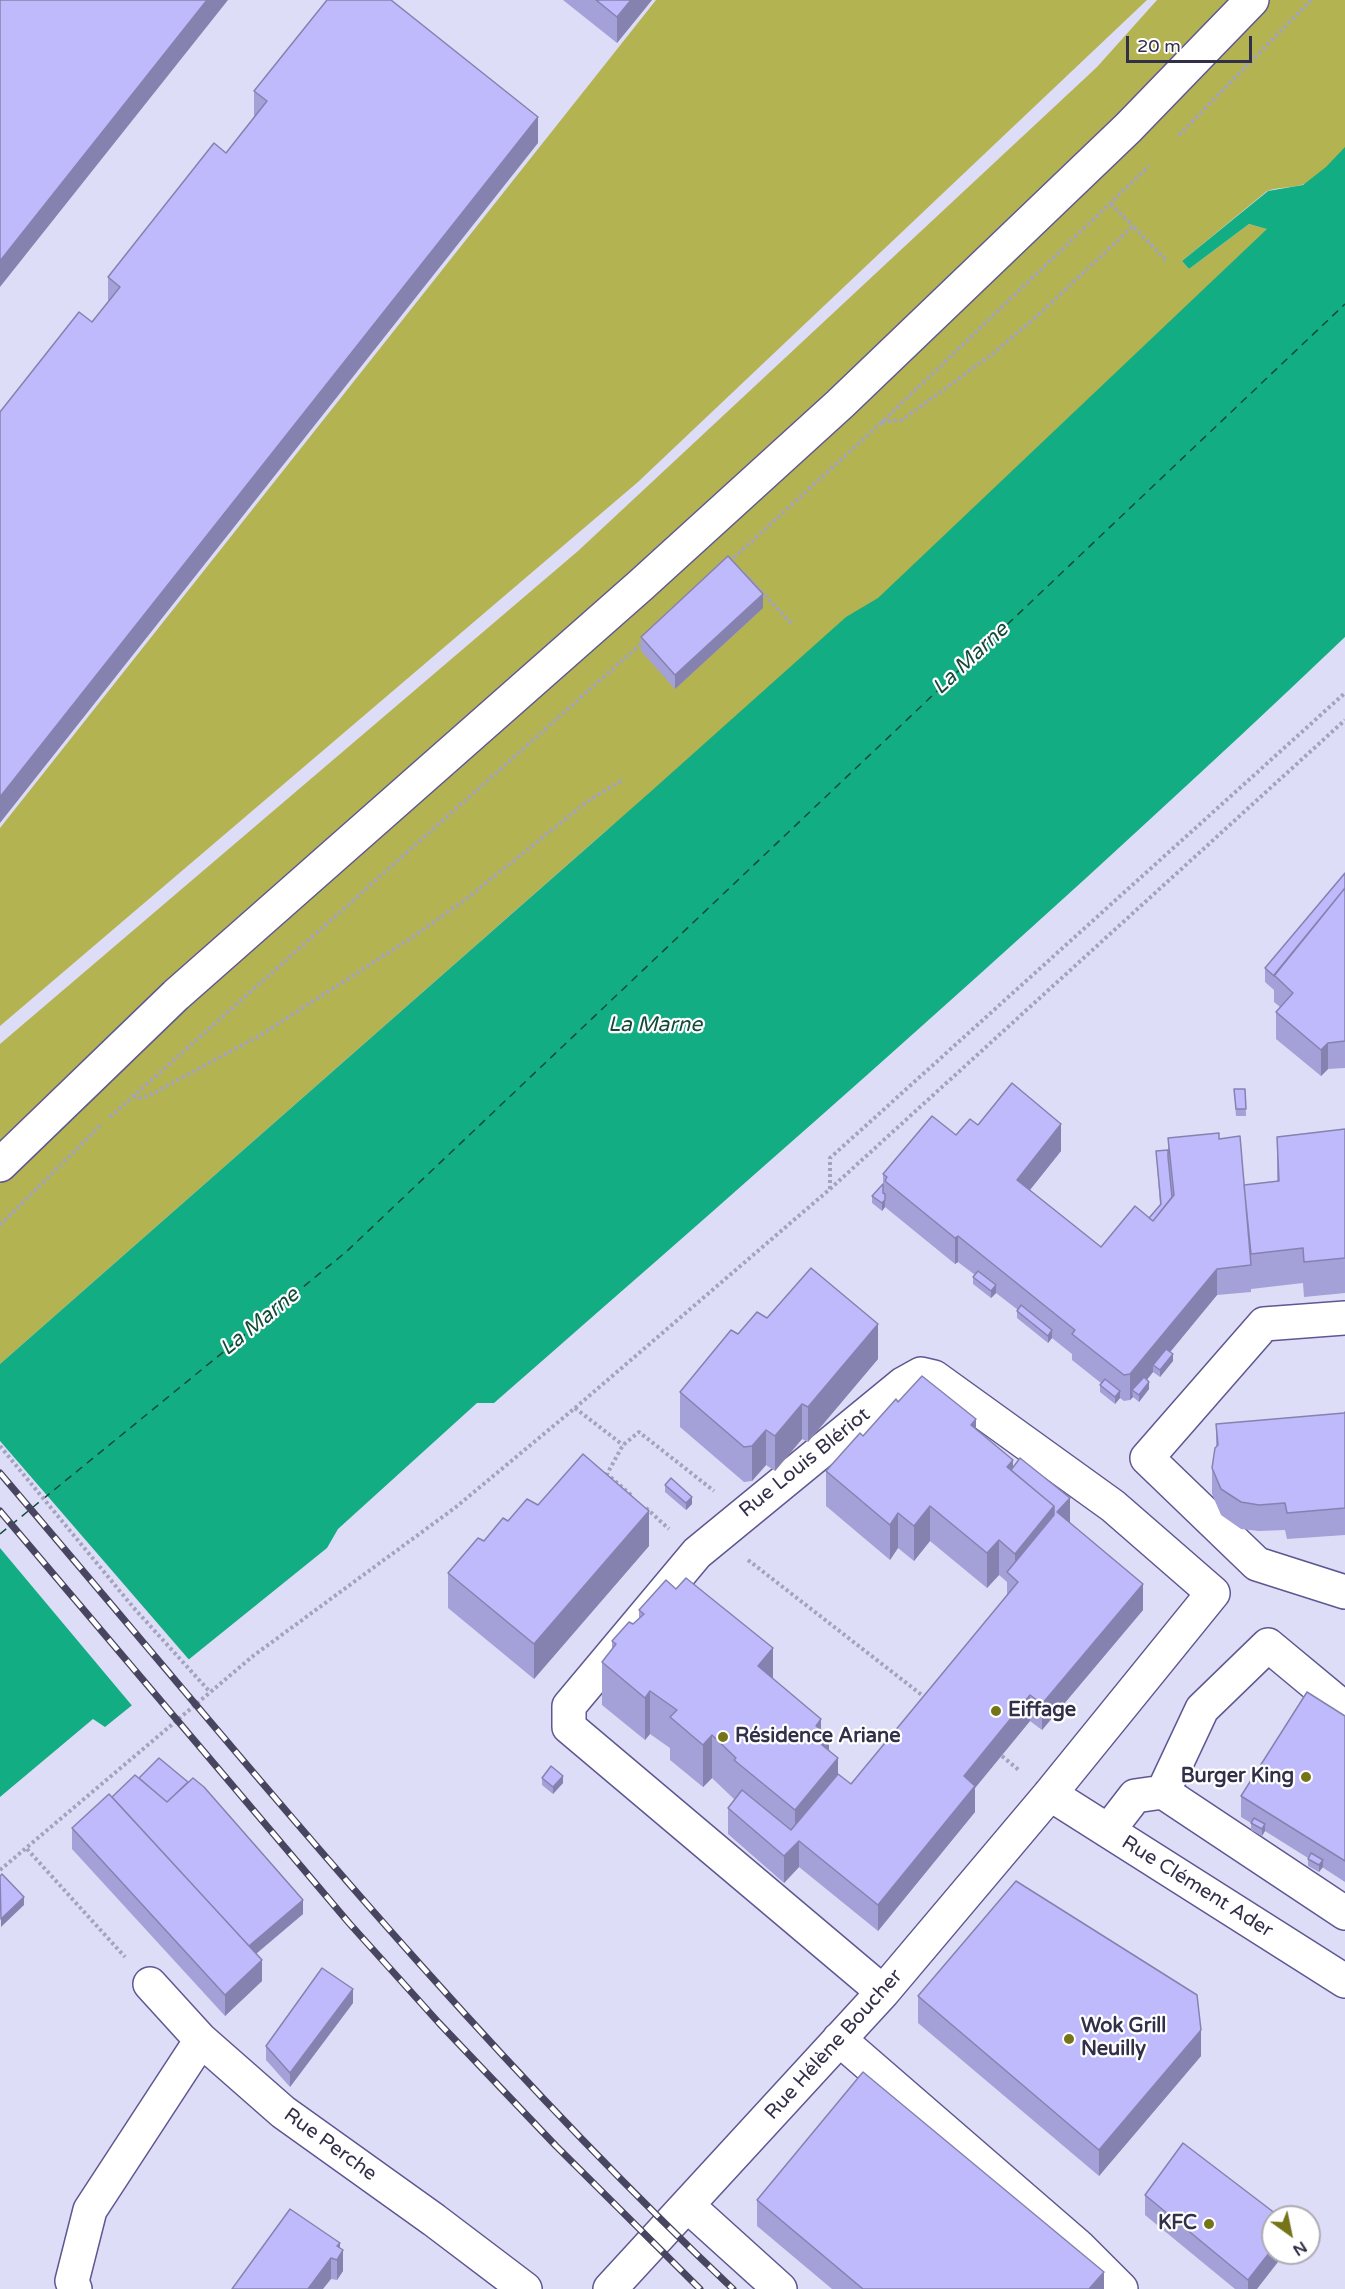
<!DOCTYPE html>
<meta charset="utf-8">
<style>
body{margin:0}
#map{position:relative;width:1345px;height:2289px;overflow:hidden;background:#deddf8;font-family:"Varela Round",sans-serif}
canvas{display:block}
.north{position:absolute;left:1261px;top:2205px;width:60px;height:60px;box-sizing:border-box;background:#fff;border:2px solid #adacb6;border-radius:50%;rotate:147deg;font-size:16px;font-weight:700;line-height:24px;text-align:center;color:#322f49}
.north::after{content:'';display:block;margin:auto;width:21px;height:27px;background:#767419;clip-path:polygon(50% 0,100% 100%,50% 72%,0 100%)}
.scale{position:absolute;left:1126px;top:36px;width:126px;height:27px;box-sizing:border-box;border:3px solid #322f49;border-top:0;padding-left:8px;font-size:18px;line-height:21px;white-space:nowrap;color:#322f49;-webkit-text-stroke:4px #fff;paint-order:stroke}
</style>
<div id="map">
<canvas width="1345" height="2289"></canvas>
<div class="north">N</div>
<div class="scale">20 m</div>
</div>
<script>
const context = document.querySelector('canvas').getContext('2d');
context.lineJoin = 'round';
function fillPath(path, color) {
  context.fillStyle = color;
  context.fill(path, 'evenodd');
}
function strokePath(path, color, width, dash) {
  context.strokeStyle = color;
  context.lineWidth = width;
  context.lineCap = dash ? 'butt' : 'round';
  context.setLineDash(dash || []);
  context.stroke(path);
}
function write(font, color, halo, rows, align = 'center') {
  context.font = font + ' "Varela Round",sans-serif';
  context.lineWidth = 4.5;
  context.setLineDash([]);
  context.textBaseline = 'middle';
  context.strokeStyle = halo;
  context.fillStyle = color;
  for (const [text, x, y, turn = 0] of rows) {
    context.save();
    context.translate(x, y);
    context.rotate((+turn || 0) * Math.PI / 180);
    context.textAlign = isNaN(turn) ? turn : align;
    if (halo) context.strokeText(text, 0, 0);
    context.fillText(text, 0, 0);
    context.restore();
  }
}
const green = new Path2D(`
 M 656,0 L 1147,0 L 638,482 L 0,1026 L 0,828 Z
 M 1157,0 L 1345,0 L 1345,148 C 1335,160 1316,182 1301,185 C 1289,188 1279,187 1267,191 L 1182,261 L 1189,269 L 1249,224 L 1268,229 L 878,599 L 700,754 L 607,830 L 0,1364 L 0,1044 L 578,551 L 1097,67 Z`);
const water = new Path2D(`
 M 1345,147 L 1345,637 C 1069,900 781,1152 494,1403 L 477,1403 L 338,1529 L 327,1548 L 105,1727 L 93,1719 L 0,1797 L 0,1364 L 648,794 L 846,617 L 878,598 L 1267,229 L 1249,224 L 1189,269 L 1182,261 L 1268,191 L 1303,185 L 1326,167 Z`);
const pier = new Path2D(`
 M 0,1441 L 191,1662 L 134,1708 L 0,1548 Z`);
const ferry = new Path2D(`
 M 0,1534 L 346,1252 L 1345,304`);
const path = new Path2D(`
 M 1179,135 L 1311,0
 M 1111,204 L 1133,226
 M 882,422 L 902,420 L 991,355 L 1037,316 L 1133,226 L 1166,260
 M 729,562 L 882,422 L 1149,166
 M 744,573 L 793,625
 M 133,1096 L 141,1098 L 150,1095 L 259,1036 L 408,940 L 462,902 L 588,801 L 624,779
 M 110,1117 L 644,641
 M 830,1189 L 830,1158 L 1345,693
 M 0,1225 L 102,1124
 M 575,1408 L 623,1445
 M 0,1446 L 133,1607 L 210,1692
 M 631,1495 L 607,1474 L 623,1445 L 639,1432 L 714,1491
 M 646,1508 L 669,1529
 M 748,1560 L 927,1699
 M 1002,1756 L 1020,1771
 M 27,1849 L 125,1957
 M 0,1870 L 253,1656 L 456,1507 L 575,1408 L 830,1189 L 1345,720`);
const minor = new Path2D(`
 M 0,1165 L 176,995 L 641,585 L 840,404 L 1128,128 L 1252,0
 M 1345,1318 L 1264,1324 L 1147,1458 L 1257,1564 L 1345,1592
 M 1163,1792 L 1202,1709 L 1268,1645 L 1345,1709
 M 1050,1794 L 1345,1981
 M 1108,1831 L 1135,1796 L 1163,1792 L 1345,1913
 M 150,1984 L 201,2040 L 283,2112 L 434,2220 L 525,2289
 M 839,2039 L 1078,2246 L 1121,2289
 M 687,2205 L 780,2289
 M 75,2289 L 72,2281 L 90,2210 L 201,2040
 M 610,2289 L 883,1992 L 1050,1794 L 1213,1593 L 1113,1506 L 934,1377 L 921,1374 L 903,1384 L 697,1553 L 569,1706 L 569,1727 L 883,1992`);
const rail = new Path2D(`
 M 0,1473 C 237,1751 467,2038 733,2289
 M 0,1511 L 349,1923 L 439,2023 L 556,2146 L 700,2289`);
const wall = new Path2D(`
 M 563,0 L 652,0 L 617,43 Z
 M 254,91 L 538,143 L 108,302 L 108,277 L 226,153 L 254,117 Z
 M 763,608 L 675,689 L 641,651 L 641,637 Z
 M 1345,873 L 1345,1068 L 1328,1069 L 1321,1076 L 1276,1039 L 1276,1012 L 1280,1007 L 1274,1002 L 1274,990 L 1265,982 L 1265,968 Z
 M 1234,1089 L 1245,1089 L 1246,1116 L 1236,1116 Z
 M 978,1125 L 1061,1151 L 1030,1190 L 1101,1247 L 1149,1218 L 1160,1205 L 1156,1151 L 1168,1150 L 1168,1138 L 1219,1139 L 1244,1188 L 1277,1181 L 1277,1137 L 1345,1129 L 1345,1293 L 1304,1297 L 1303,1283 L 1251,1289 L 1251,1292 L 1217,1295 L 1170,1352 L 1173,1361 L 1160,1377 L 1153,1372 L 1147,1380 L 1149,1389 L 1139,1402 L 1133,1397 L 1130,1400 L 1124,1401 L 1120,1398 L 1115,1404 L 1100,1392 L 1100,1385 L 1101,1383 L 1072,1360 L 1072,1354 L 1052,1338 L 1048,1343 L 1017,1318 L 1017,1311 L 1018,1310 L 996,1293 L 991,1298 L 973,1284 L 973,1277 L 975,1275 L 958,1262 L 955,1264 L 885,1207 L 882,1211 L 872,1203 L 872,1196 L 883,1184 L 883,1174 Z
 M 767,1318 L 878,1359 L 808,1442 L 802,1439 L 775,1471 L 766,1465 L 752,1481 L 744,1482 L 680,1427 L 680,1392 L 738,1334 Z
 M 898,1402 L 976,1429 L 1013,1468 L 1070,1523 L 1143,1610 L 1042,1730 L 1030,1721 L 975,1788 L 975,1812 L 878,1931 L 799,1867 L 784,1883 L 728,1834 L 728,1808 L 734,1800 L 734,1799 L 712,1778 L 703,1787 L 670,1760 L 670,1748 L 650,1734 L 645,1740 L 602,1705 L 602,1662 L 612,1649 L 612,1641 L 633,1624 L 639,1618 L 639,1610 L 676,1589 L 773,1678 L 821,1729 L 838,1774 L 851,1784 L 1007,1595 L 1007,1582 L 999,1575 L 987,1588 L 930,1541 L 914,1561 L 898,1548 L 890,1560 L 826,1506 L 826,1471 Z
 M 1345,1412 L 1345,1535 L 1287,1539 L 1285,1530 L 1259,1531 L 1241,1529 L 1221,1515 L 1212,1494 L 1212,1468 L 1216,1447 L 1216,1424 L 1344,1413 Z
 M 665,1485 L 692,1504 L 686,1510 L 665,1492 Z
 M 538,1505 L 649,1546 L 534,1679 L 448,1608 L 448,1573 L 508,1521 Z
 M 1345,1716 L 1345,1882 L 1322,1867 L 1319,1872 L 1308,1866 L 1308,1858 L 1265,1831 L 1262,1836 L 1251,1830 L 1251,1823 L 1241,1817 L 1241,1796 Z
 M 542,1778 L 563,1783 L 553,1794 L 542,1785 Z
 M 112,1797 L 303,1914 L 256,1954 L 262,1981 L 225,2016 L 72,1849 L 72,1828 Z
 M 918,1996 L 1201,2056 L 1099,2176 L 918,2023 Z
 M 353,2003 L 290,2087 L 266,2060 L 266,2046 Z
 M 1183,2143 L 1257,2289 L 1235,2289 L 1145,2215 L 1145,2195 Z
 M 757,2200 L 1104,2289 L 832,2289 L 757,2226 Z
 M 340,2248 L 343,2271 L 337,2280 L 331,2279 L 232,2289 Z`);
const shadedWall = new Path2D(`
 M 207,0 L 228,0 L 0,287 L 0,261 Z
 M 631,0 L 652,0 L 617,43 L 617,17 Z
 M 538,117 L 538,143 L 0,823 L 0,797 Z
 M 763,594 L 763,608 L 675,689 L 675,675 Z
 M 1328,1043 L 1328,1069 L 1321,1076 L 1321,1050 Z
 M 1061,1124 L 1061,1151 L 1021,1201 L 1017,1180 Z
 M 885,1200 L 885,1207 L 882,1211 L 882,1203 Z
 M 958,1236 L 958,1262 L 955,1264 L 955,1238 Z
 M 1217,1269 L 1217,1295 L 1157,1368 L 1153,1365 L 1153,1372 L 1136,1393 L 1132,1390 L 1133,1397 L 1130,1400 L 1130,1374 Z
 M 996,1285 L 996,1293 L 991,1298 L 991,1291 Z
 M 878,1324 L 878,1359 L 808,1442 L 808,1407 Z
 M 1052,1330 L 1052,1338 L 1048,1343 L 1048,1336 Z
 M 1173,1354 L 1173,1361 L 1160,1377 L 1160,1370 Z
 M 1149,1382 L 1149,1389 L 1139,1402 L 1139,1395 Z
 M 1120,1391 L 1120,1398 L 1115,1404 L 1115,1397 Z
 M 802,1404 L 802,1439 L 775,1471 L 775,1436 Z
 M 976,1419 L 976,1454 L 971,1425 Z
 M 766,1430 L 766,1465 L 752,1481 L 752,1446 Z
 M 1013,1460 L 1013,1480 L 1007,1467 Z
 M 692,1497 L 692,1504 L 686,1510 L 686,1503 Z
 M 1070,1498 L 1070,1524 L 1057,1512 Z
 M 930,1506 L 930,1541 L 914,1561 L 914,1526 Z
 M 1054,1506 L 1054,1541 L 1018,1582 L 1015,1579 L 1015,1554 Z
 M 649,1511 L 649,1546 L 534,1679 L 534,1644 Z
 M 898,1513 L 898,1548 L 890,1560 L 890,1525 Z
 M 999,1540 L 999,1575 L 987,1588 L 987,1553 Z
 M 1143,1584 L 1143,1610 L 1042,1730 L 1042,1704 Z
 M 773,1648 L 773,1690 L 758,1666 Z
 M 650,1691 L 650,1734 L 645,1740 L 645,1698 Z
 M 1030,1695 L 1030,1721 L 975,1788 L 975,1812 L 878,1931 L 878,1905 L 964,1776 Z
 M 821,1719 L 821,1762 L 816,1726 Z
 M 712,1735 L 712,1778 L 703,1787 L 703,1745 Z
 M 829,1736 L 829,1769 L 838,1758 L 838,1800 L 799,1841 L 799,1867 L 784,1883 L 784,1856 L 795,1845 L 795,1810 L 822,1745 Z
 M 563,1776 L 563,1783 L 553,1794 L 553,1787 Z
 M 1265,1824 L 1265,1831 L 1262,1836 L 1262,1829 Z
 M 1323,1860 L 1323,1867 L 1319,1872 L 1319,1865 Z
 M 24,1897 L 24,1905 L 1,1927 L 1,1919 Z
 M 303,1900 L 303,1914 L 245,1963 L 245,1949 Z
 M 262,1960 L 262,1981 L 225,2016 L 225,1995 Z
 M 353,1989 L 353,2003 L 290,2087 L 290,2073 Z
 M 1201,2030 L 1201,2056 L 1099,2176 L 1099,2150 Z
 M 340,2243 L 340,2255 L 343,2250 L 343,2271 L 337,2280 L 337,2246 Z
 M 1273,2248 L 1273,2253 L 1285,2253 L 1257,2289 L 1248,2289 L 1248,2280 Z
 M 331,2258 L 331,2279 L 323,2289 L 308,2289 Z
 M 1104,2272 L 1104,2289 L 1089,2289 Z`);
const building = new Path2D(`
 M 0,0 L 207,0 L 0,261 Z
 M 327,0 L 391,0 L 538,117 L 0,797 L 0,412 L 79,312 L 92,322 L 120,287 L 108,277 L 214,143 L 226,153 L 267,101 L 254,91 Z
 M 596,0 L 631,0 L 617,17 Z
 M 728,556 L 763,594 L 675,675 L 641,637 Z
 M 1345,873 L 1345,888 L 1274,976 L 1265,968 Z
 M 1345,888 L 1345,1041 L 1328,1043 L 1321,1050 L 1276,1012 L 1293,993 L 1274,975 Z
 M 1012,1083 L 1061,1124 L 1017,1180 L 1101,1247 L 1135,1206 L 1153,1221 L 1174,1195 L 1168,1138 L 1219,1133 L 1219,1139 L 1240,1136 L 1251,1265 L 1217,1269 L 1130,1374 L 1124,1375 L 1072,1334 L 1075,1330 L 958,1236 L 955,1238 L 885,1181 L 887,1177 L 883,1174 L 932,1116 L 956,1135 L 970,1119 L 978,1125 Z
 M 1234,1089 L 1245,1089 L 1246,1109 L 1236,1109 Z
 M 1345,1129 L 1345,1258 L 1304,1262 L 1303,1248 L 1251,1254 L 1244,1185 L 1279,1181 L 1277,1137 Z
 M 1168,1150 L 1168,1157 L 1172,1197 L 1153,1221 L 1149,1218 L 1161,1204 L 1156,1151 Z
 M 883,1184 L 883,1193 L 885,1194 L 885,1200 L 882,1203 L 872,1196 Z
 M 811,1268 L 878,1324 L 808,1407 L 802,1404 L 775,1436 L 766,1430 L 752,1446 L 744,1447 L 680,1392 L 731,1330 L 738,1334 L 757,1312 L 767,1318 Z
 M 978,1271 L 996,1285 L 991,1291 L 973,1277 Z
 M 1021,1305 L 1052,1330 L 1048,1336 L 1017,1311 Z
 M 1166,1349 L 1173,1354 L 1160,1370 L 1153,1365 Z
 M 922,1376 L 976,1419 L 971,1425 L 1013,1460 L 1007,1467 L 1054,1506 L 1015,1554 L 999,1540 L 987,1553 L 930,1506 L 914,1526 L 898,1513 L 890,1525 L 826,1471 L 860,1433 L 863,1436 L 896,1399 L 898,1402 Z
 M 1144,1377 L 1149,1382 L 1139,1395 L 1132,1390 Z
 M 1105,1379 L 1120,1391 L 1115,1397 L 1100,1385 Z
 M 1345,1412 L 1345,1508 L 1287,1513 L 1285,1503 L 1259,1505 L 1241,1502 L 1221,1489 L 1212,1468 L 1215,1448 L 1218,1445 L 1216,1424 L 1344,1413 Z
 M 583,1454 L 649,1511 L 534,1644 L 448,1573 L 478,1538 L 484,1541 L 503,1518 L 508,1521 L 527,1499 L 538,1505 Z
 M 1020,1458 L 1070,1498 L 1057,1512 L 1143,1584 L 1042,1704 L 1030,1695 L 964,1776 L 975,1786 L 878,1905 L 799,1841 L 784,1856 L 728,1808 L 742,1790 L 791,1830 L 838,1774 L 851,1784 L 1018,1582 L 1007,1572 L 1054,1515 L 1054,1506 L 1011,1470 Z
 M 671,1478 L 692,1497 L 686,1503 L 665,1485 Z
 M 686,1578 L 773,1648 L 758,1666 L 821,1719 L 816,1726 L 829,1736 L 822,1745 L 838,1758 L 795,1810 L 734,1760 L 736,1758 L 712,1735 L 703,1745 L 670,1717 L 677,1710 L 650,1691 L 645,1698 L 602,1662 L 616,1644 L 612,1641 L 629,1622 L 633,1624 L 644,1614 L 639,1610 L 666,1580 L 676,1589 Z
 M 1307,1692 L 1345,1716 L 1345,1861 L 1241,1796 Z
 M 159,1758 L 188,1782 L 167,1802 L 139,1778 Z
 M 551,1766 L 563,1776 L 553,1787 L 542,1778 Z
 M 135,1775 L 167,1802 L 193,1778 L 204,1787 L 303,1900 L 249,1946 L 112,1797 Z
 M 109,1794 L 262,1960 L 225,1995 L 72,1828 Z
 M 1254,1818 L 1265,1824 L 1262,1829 L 1251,1823 Z
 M 1311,1853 L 1323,1860 L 1319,1865 L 1308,1859 Z
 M 2,1874 L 24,1897 L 1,1919 L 0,1876 Z
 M 1016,1881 L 1197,1995 L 1201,2030 L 1099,2150 L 918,1996 Z
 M 322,1968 L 353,1989 L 290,2073 L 266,2046 Z
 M 863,2072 L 1104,2272 L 1089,2289 L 863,2289 L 757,2200 Z
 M 1183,2143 L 1280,2217 L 1273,2217 L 1273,2248 L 1248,2280 L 1145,2195 Z
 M 290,2209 L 340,2243 L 337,2246 L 343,2250 L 337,2260 L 331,2258 L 308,2289 L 232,2289 Z`);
const markers = [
 [996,1711,6,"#767419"],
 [723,1737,6,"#767419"],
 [1306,1777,6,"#767419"],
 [1069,2039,6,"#767419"],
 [1209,2224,6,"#767419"]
];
const streetNames = [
 ["Rue Louis Blériot",805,1463,-39],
 ["Rue Clément Ader",1197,1887,32],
 ["Rue Hélène Boucher",834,2045,-48],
 ["Rue Perche",330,2145,36]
];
const poiNames = [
 ["Eiffage",1008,1711],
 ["Résidence Ariane",735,1737],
 ["Burger King",1294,1777,"right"],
 ["Wok Grill",1081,2027],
 ["Neuilly",1081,2050],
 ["KFC",1197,2224,"right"]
];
const waterNames = [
 ["La Marne",971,659,-43],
 ["La Marne",655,1025],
 ["La Marne",260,1322,-39]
];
fillPath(green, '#b4b352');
fillPath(water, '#13ad84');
fillPath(pier, '#deddf8');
strokePath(ferry, '#134a39', 1.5, [8, 6]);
strokePath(minor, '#5e5791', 36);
strokePath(path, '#a4a3bd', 4, [3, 3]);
strokePath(minor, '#fff', 33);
strokePath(rail, '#484560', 7);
strokePath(rail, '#fff', 4.5, [14]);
fillPath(wall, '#a4a0d8');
fillPath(shadedWall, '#8682b0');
fillPath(building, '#bfbafb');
strokePath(building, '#8682b0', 1.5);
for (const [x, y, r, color] of markers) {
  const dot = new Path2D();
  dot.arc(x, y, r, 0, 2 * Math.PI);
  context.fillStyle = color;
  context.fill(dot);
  strokePath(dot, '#fff', 2);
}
write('20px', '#322f49', '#fff', streetNames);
write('bold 20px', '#322f49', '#fff', poiNames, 'left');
write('italic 21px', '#134a39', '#fff', waterNames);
</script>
